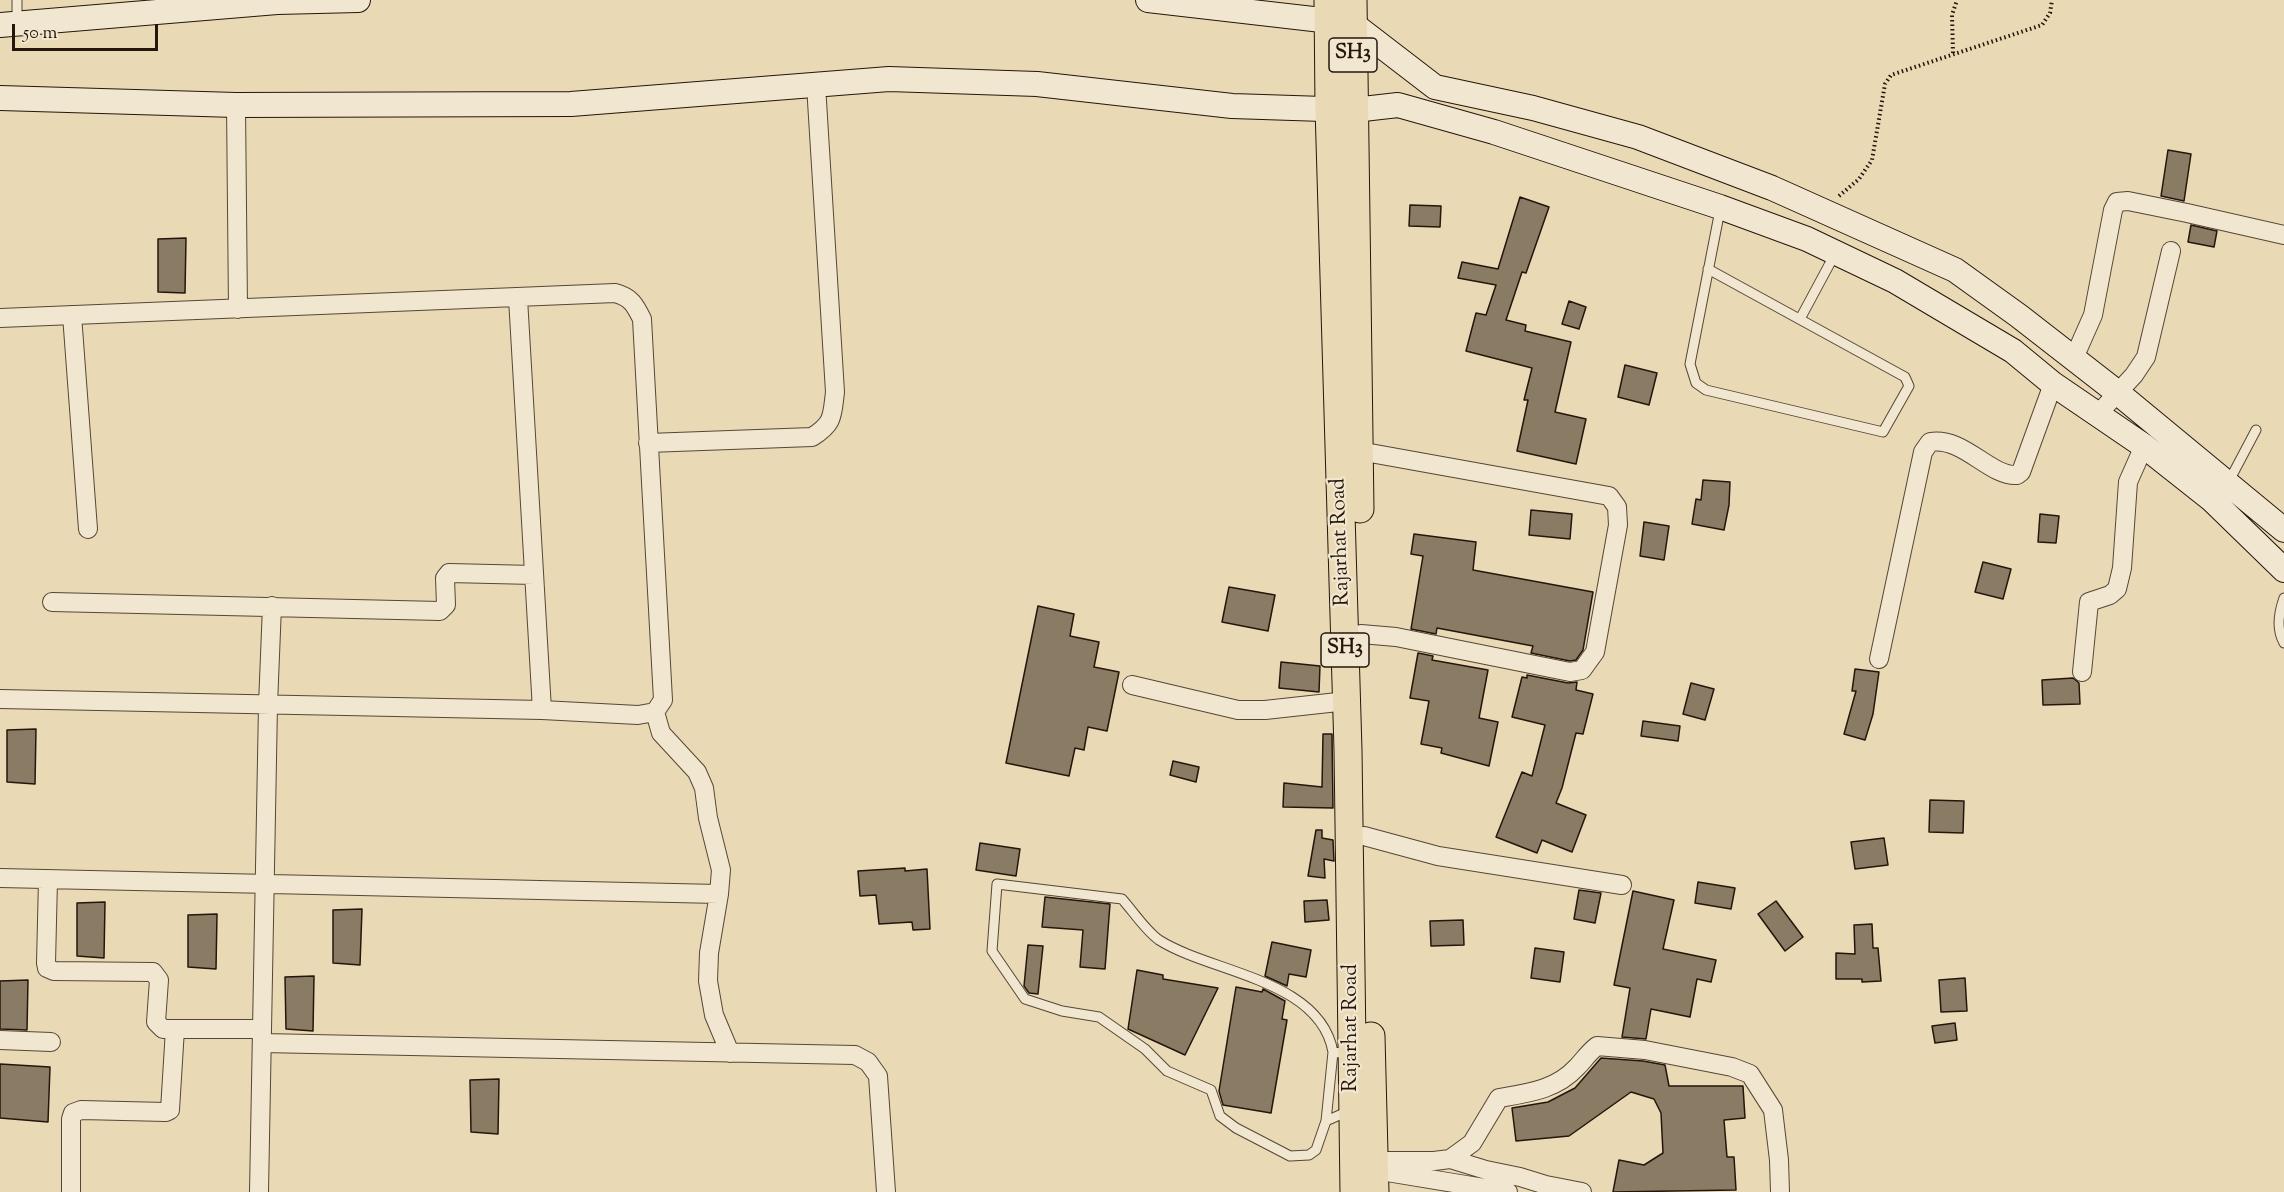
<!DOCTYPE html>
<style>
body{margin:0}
#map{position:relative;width:2284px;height:1192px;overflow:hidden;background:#e9d9b5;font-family:"Sorts Mill Goudy",serif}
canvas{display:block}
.scale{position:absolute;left:12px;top:24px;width:146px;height:27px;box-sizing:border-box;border:3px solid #24160c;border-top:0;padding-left:8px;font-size:18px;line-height:21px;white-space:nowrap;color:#24160c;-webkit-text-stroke:4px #f1e6cf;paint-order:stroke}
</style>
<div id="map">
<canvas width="2284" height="1192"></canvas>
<div class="scale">50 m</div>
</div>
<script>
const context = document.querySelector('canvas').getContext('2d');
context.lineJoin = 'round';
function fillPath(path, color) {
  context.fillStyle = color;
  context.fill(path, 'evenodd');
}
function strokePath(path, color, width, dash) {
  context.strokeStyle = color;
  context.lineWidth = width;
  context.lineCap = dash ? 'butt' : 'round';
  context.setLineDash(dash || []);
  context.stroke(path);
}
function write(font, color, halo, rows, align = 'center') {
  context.font = font + ' "Sorts Mill Goudy",serif';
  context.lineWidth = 4.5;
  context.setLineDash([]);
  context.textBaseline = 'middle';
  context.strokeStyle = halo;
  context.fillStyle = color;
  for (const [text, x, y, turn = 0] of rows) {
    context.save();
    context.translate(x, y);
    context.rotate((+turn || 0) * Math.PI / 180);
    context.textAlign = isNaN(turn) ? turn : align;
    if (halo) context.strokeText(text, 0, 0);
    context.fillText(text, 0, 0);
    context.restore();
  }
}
const building = new Path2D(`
 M 2168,150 L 2191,154 L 2184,201 L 2161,196 Z
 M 1520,197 L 1549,207 L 1526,273 L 1522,272 L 1506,320 L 1526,325 L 1525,331 L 1571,342 L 1555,412 L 1586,419 L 1576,464 L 1517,451 L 1528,400 L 1524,400 L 1532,368 L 1466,351 L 1476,313 L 1486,315 L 1496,285 L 1458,278 L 1462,262 L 1498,269 Z
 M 1410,205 L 1441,206 L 1440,227 L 1409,226 Z
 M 2191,225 L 2217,231 L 2214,247 L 2188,242 Z
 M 186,238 L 185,293 L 158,292 L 158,239 Z
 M 1569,301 L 1586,307 L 1579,329 L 1562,324 Z
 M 1625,365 L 1657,373 L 1649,405 L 1618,397 Z
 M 1703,480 L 1730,482 L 1729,505 L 1724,530 L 1692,524 L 1696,499 L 1701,500 Z
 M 1531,510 L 1572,514 L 1570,539 L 1529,535 Z
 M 2040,514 L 2059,516 L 2056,543 L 2038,542 Z
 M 1644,522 L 1669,526 L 1664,560 L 1640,556 Z
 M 1414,534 L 1476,542 L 1473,570 L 1593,592 L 1583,650 L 1576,660 L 1570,661 L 1531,653 L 1533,646 L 1437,628 L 1436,634 L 1411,629 L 1423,556 L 1411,554 Z
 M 1983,562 L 2011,569 L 2003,599 L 1975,592 Z
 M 1229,587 L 1275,595 L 1268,631 L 1222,622 Z
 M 1038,606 L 1074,614 L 1070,636 L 1099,642 L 1094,667 L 1119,672 L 1107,731 L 1088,727 L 1084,750 L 1075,748 L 1069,776 L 1006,763 Z
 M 1418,653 L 1433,656 L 1432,660 L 1488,670 L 1479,718 L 1498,722 L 1489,766 L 1441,753 L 1442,748 L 1421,744 L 1429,701 L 1410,698 Z
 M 1281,662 L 1320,666 L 1319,692 L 1279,688 Z
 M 1855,669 L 1879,672 L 1873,714 L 1865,740 L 1844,734 L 1856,691 L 1852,691 Z
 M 1527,675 L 1568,683 L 1577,682 L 1576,690 L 1593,694 L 1583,734 L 1576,733 L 1562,788 L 1556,803 L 1586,815 L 1572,852 L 1542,840 L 1537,853 L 1496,837 L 1522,772 L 1532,776 L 1545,725 L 1512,717 L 1522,677 L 1527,678 Z
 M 2073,678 L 2079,683 L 2080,704 L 2043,705 L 2042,680 Z
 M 1691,683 L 1714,689 L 1705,720 L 1683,714 Z
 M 1643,721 L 1680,726 L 1678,741 L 1641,736 Z
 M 36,729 L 35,784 L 7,782 L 7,730 Z
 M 1323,734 L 1332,734 L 1333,808 L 1283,807 L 1284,783 L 1322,787 Z
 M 1173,761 L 1199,767 L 1196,782 L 1170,775 Z
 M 1930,800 L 1964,801 L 1963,833 L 1929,832 Z
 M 1316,830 L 1322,830 L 1322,838 L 1333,840 L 1334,861 L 1324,859 L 1325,878 L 1308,876 Z
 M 1884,838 L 1888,865 L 1855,869 L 1851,842 Z
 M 980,843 L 1020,849 L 1016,876 L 976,870 Z
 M 905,868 L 905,871 L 927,869 L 930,929 L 913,930 L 912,922 L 879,924 L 876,895 L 860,896 L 858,871 Z
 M 1698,882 L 1735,888 L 1731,909 L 1695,903 Z
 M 1579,890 L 1601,893 L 1595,923 L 1574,919 Z
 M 1633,891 L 1674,900 L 1663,949 L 1716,960 L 1711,982 L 1697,979 L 1690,1017 L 1651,1009 L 1646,1039 L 1622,1037 L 1630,988 L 1614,985 Z
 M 1045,897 L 1110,904 L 1105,969 L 1080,967 L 1083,930 L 1042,927 Z
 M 1327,900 L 1329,920 L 1305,922 L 1304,901 Z
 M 1776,901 L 1803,937 L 1785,951 L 1758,914 Z
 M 105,902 L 104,958 L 77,956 L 77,903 Z
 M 362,909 L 360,965 L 333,963 L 333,910 Z
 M 217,914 L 216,969 L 188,967 L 188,915 Z
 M 1463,920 L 1464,945 L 1431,946 L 1430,921 Z
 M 1872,924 L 1873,948 L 1878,948 L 1881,981 L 1862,982 L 1862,979 L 1836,979 L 1836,953 L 1855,954 L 1854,925 Z
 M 1272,942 L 1311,950 L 1306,977 L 1289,974 L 1287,986 L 1265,976 Z
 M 1028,945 L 1043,946 L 1038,994 L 1029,993 L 1024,986 Z
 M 1535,948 L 1564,952 L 1560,982 L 1531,978 Z
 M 1137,970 L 1163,975 L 1163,979 L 1218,988 L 1185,1055 L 1128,1029 Z
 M 314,976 L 313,1031 L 286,1029 L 285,977 Z
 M 1965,978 L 1967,1011 L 1941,1012 L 1939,980 Z
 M 28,980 L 27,1030 L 0,1029 L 0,981 Z
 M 1236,987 L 1262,992 L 1263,989 L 1285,1001 L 1282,1019 L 1287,1020 L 1271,1113 L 1223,1105 L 1219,1091 Z
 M 1955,1023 L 1957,1040 L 1935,1043 L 1932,1026 Z
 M 1601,1058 L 1643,1061 L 1665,1065 L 1669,1086 L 1743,1086 L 1745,1118 L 1724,1120 L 1727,1157 L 1734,1157 L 1736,1190 L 1613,1192 L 1619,1160 L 1644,1165 L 1663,1153 L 1661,1113 L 1654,1099 L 1631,1092 L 1569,1136 L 1516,1141 L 1512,1108 L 1548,1102 L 1575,1088 Z
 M 0,1064 L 50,1067 L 48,1122 L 0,1118 Z
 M 499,1079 L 498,1134 L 471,1132 L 470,1080 Z`);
const path = new Path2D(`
 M 1953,53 L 1952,15 L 1957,0
 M 1839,196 L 1859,179 L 1872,160 L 1885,84 L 1891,75 L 2042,25 L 2050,13 L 2052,0`);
const lane = new Path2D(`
 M 17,22 L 17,0
 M 1708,269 L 1905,377 L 1909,386 L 1883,432 L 1706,390 L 1696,383 L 1690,364 L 1720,210
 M 1800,319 L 1836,252
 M 2228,483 L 2256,430
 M 2284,598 C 2279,612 2276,629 2284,643
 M 1348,1054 L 1333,1052 C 1320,979 1211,973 1159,940 C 1145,930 1133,911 1122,899 L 997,884 L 992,951 L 1025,999 L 1062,1011 L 1099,1017 L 1145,1049 L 1167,1071 L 1211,1090 L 1220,1116 L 1236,1128 L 1290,1156 L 1309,1155 L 1316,1150 L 1326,1121 L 1351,1110
 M 1326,1121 L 1333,1052`);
const street = new Path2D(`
 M 236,105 L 238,309
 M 518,298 L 542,710
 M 72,315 L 88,529
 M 0,318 L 615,293 C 631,297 635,305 642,319 L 663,700 L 655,712 L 638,715 L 542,710 L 0,699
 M 2074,358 L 2093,315 L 2113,210 L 2117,202 L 2128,201 L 2187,213 L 2284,235
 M 2098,414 L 2134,375 L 2146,357 L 2171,251
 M 648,443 L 812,437 C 834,423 832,416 835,392 L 816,85
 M 1359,451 L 1609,496 L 1617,507 L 1618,525 L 1595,652 L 1582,670 L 1570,672 L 1396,637 L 1361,634
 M 52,602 L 440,611 L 446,605 L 445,578 L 449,573 L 534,575
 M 1879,659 L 1923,452 L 1930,442 C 1963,436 1990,477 2017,475 L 2021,472 L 2053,384
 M 2082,672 L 2089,602 L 2110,595 L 2117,589 L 2122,568 L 2128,482 L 2144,446
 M 1132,685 L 1238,710 L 1265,710 L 1347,701
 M 655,712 L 661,733 L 697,772 L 704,788 L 708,818 L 721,870 L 719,894 L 709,953 L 708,981 L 714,1015 L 730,1053
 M 1364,836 L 1438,856 L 1622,885
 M 0,878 L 719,894
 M 48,880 L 46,963 L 47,968 L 54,971 L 153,972 L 159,980 L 156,1022 L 163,1029 L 262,1029
 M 0,1040 L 51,1042
 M 262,1043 L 855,1055 L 868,1062 L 878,1076 L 886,1192
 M 1450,1159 L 1486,1170 L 1520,1177 L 1546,1185 L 1582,1192
 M 1364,1161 L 1434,1161 L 1450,1159 L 1472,1143 L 1499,1098 C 1528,1093 1556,1090 1577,1067 C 1584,1060 1588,1053 1597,1046 L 1645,1050 L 1732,1067 L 1750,1074 L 1773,1110 L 1779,1160 L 1780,1192
 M 1375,1170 L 1508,1192
 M 71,1192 L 71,1119 L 73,1113 L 81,1110 L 166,1112 L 170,1110 L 175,1029
 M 259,1192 L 268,705 L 272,606`);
const secondary = new Path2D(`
 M 1148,0 L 1348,23
 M 1353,24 L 1435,87 L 1533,108 L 1638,137 L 1772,188 L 1955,270 L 2019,316 L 2118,393 L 2284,530
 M 0,25 L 277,2 L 358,0
 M 0,98 L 236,105 L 571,104 L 889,79 L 1037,84 L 1232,106 L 1354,110 L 1398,105 L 1494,132 L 1720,207 L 1807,239 L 1895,281 L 2013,351 L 2053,384 L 2144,446 L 2211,499 L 2284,570`);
const primary = new Path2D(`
 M 1328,0 L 1329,108 L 1348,750 L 1354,1192
 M 1353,0 L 1360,509
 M 1371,1036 L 1375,1192`);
const shields = [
 [1353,55,48],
 [1345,650,48]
];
const shieldNames = [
 ["SH3",1353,55],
 ["SH3",1345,650]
];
const streetNames = [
 ["Rajarhat Road",1342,542,-92],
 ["Rajarhat Road",1352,1028,-90]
];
fillPath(building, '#8a7b64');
strokePath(building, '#24160c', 1.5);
strokePath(lane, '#554736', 11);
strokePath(street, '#554736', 20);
strokePath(secondary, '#24160c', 26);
strokePath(primary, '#24160c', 29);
strokePath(path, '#24160c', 4, [1.5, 3]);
strokePath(lane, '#f1e6cf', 9);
strokePath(street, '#f1e6cf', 18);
strokePath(secondary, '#f1e6cf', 24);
strokePath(primary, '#e9d9b5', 27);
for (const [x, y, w] of shields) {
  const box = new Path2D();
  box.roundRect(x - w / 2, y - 17, w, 34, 4.5);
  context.fillStyle = '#f1e6cf';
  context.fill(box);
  strokePath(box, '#24160c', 1.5);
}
write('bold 20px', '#24160c', null, shieldNames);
write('21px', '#24160c', '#f1e6cf', streetNames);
</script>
